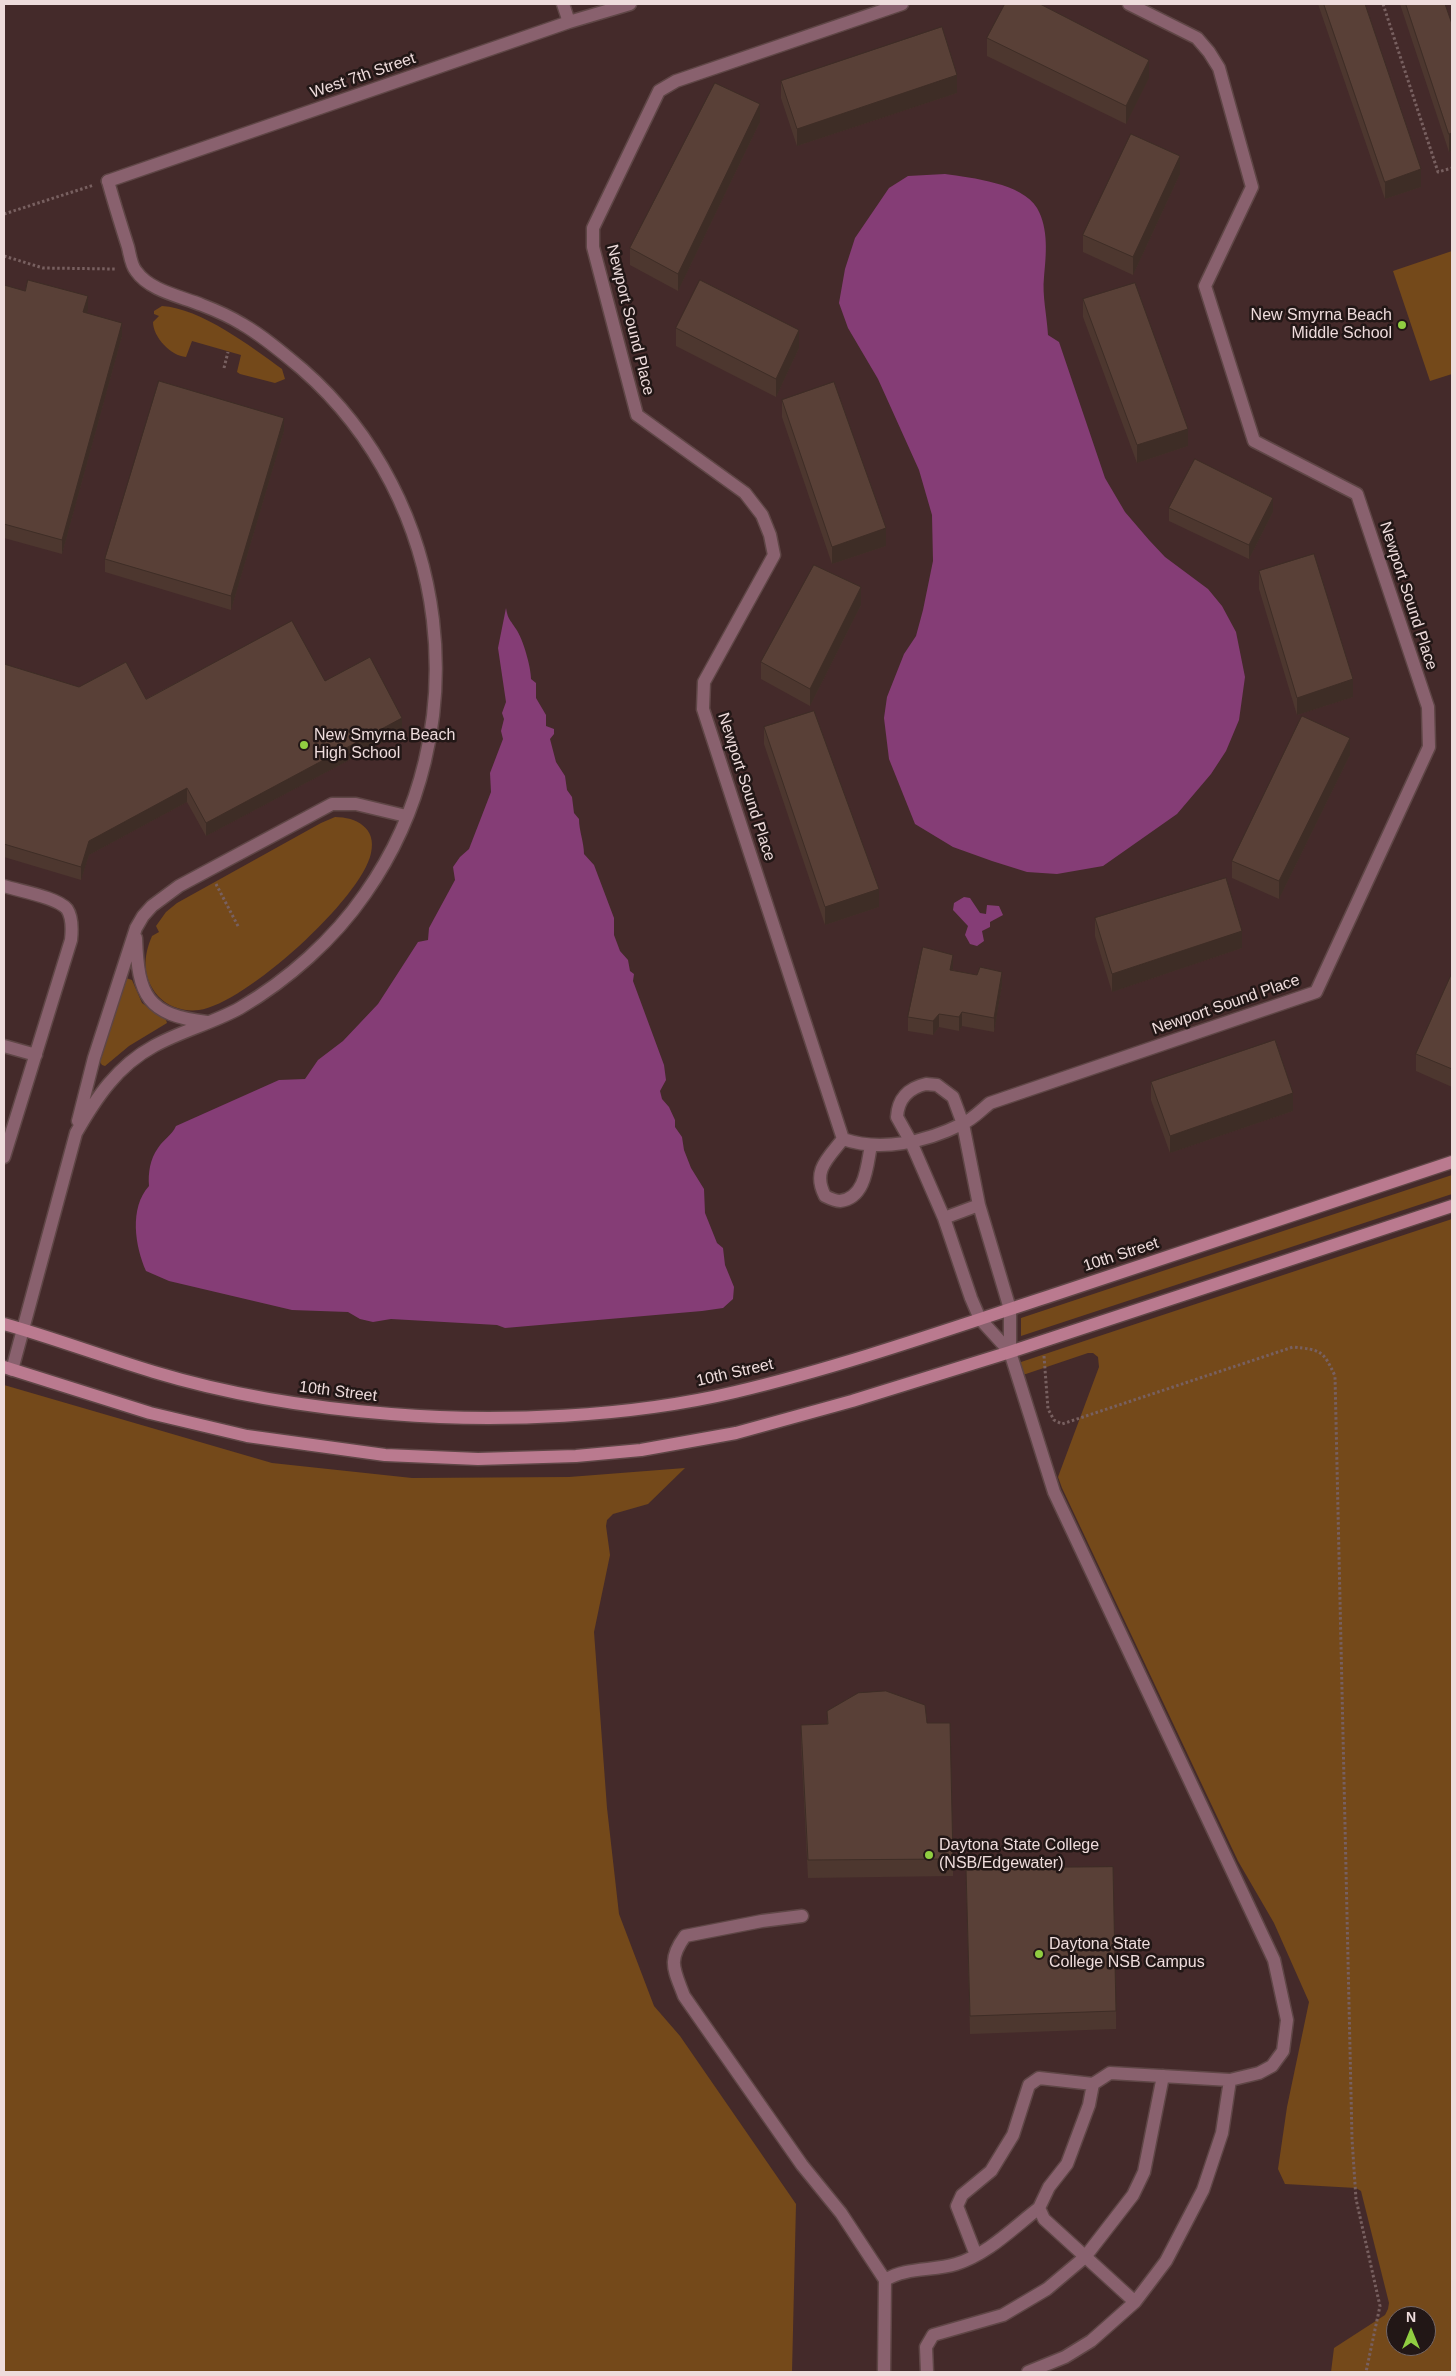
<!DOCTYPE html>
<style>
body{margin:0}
#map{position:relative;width:1456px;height:2376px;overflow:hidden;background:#442a2a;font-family:Helvetica,sans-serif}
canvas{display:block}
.frame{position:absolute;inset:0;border:5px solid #eedcdc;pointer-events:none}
.north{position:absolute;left:1386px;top:2306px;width:50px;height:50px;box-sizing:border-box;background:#221716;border:1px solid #746665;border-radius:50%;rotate:0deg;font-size:14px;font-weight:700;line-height:20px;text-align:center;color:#eedcdc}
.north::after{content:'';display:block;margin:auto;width:18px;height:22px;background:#90cd41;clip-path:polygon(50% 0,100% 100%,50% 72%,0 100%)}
</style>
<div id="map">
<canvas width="1456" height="2376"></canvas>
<div class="frame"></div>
<div class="north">N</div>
</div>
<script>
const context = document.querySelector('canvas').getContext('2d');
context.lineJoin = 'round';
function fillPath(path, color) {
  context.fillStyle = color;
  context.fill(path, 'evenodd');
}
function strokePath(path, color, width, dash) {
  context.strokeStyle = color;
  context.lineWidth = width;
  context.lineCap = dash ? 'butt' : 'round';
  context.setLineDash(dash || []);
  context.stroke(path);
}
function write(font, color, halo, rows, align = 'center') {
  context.font = font + ' Helvetica,sans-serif';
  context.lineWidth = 5;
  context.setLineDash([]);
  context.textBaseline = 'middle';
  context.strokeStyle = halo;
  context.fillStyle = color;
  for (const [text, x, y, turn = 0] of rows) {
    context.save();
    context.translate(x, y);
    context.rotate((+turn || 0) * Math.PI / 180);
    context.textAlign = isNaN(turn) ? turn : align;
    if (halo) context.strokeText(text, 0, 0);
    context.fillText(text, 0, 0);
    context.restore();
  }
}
const green = new Path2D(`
 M 1452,251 L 1452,374 L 1430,381 L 1393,271 Z
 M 162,306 C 200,308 252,347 282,369 L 285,379 L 275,383 L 240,374 L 237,372 L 241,355 L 192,341 L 186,357 C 171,356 153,337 153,322 L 159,316 L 154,314 L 154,311 Z
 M 335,817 C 356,817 377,828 371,853 C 362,898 245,1004 199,1010 C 184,1012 168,1007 158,996 C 142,977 143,957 152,936 L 159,932 L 156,926 L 166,912 L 177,903 L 321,823 Z
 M 126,978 L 132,980 L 142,1003 L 166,1020 L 167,1023 L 129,1046 L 105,1066 L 102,1065 L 100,1062 Z
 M 1452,1175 L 1452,1194 L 1021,1336 L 1021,1318 Z
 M 1452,1219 L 1452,2372 L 1331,2372 L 1334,2348 L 1385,2315 L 1388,2309 L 1389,2303 L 1361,2191 L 1356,2188 L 1285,2184 L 1278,2169 L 1287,2107 L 1309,2002 L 1274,1923 L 1238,1861 L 1062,1488 L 1058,1477 L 1099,1367 L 1098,1357 L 1093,1353 L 1088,1353 L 1020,1376 L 1021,1362 ZM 1396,2316 L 1426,2316 L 1426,2346 L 1396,2346 Z
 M 4,1385 L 272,1463 L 412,1478 L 569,1477 L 685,1468 L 648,1504 L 613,1514 L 607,1520 L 606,1526 L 610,1555 L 594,1632 L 607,1808 L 619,1914 L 654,2006 L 680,2036 L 796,2204 L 792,2372 L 4,2372 Z`);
const water = new Path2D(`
 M 945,174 C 972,178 1022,183 1037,208 C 1049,229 1046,255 1044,277 C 1042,295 1047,316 1048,335 L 1059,342 L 1105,478 L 1125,512 L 1149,540 L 1165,557 L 1208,589 L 1222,606 L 1236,632 L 1245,677 L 1239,720 L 1226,751 L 1211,774 L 1177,814 L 1103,866 L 1057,874 L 1027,872 L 992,861 L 953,847 L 915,824 L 889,759 L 884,718 L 887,697 L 904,654 L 916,636 L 923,610 L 933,561 L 932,515 L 919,470 L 878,379 L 848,328 L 839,303 L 845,269 L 855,238 L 889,188 L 908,176 Z
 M 506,608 C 508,620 510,619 516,629 C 523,639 531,667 531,679 L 536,683 L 536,698 L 546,715 L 546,726 L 554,729 L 554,734 L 550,739 L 556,762 L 565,776 L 567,790 L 572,797 L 574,813 L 579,819 C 579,831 584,842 584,854 L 594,865 L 614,918 L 614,935 L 620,951 L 628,960 L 630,971 L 634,974 L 633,981 L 664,1065 L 666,1080 L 660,1091 L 662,1099 L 669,1107 L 675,1120 L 675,1127 L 682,1137 L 684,1150 L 691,1168 L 704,1189 L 705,1213 L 717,1243 L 723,1248 L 725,1265 L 734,1287 L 733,1299 L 723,1308 L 702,1311 L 505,1328 L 497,1325 L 391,1319 L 373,1322 L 360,1319 L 348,1312 L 292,1310 L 169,1281 L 146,1271 C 135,1246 129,1208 149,1186 C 148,1173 150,1159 158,1148 C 164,1139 172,1135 176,1126 L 279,1080 L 305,1079 L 318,1060 L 343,1041 L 378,1004 L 418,942 L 428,940 L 429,928 L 455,880 L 453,867 L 460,857 L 469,849 L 491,792 L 490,773 L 503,739 L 501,731 L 504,719 L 502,713 L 506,702 L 498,648 Z
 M 964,897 L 970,898 L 980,913 L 986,914 L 987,905 L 999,906 L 1003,915 L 990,922 L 990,927 L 982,931 L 984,941 L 977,946 L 970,944 L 965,935 L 968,926 L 953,910 L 954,903 Z`);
const path = new Path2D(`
 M 1383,4 L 1438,172 L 1452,168
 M 4,214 L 94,185
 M 4,256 L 43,268 L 116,269
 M 224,368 L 228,352
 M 216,884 L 239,928
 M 1044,1356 L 1048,1409 L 1054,1420 L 1062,1424 L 1293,1347 C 1321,1350 1323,1350 1335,1376 L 1352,2139 L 1356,2199 L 1380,2306 L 1366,2372`);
const lane = new Path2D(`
 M 4,886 C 19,891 57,897 67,909 C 73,918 72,931 71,940 L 4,1157
 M 136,938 C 138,996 147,1015 207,1022
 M 4,1046 L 36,1055
 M 78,1121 L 94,1058 L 136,928 L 143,916 L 152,906 L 179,886 L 332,804 L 356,804 L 406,816
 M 1010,1352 L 1054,1492 L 1274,1960 L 1287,2020 L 1283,2051 L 1272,2066 L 1259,2073 L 1230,2080 L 1110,2073 L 1093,2084 L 1089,2105 L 1067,2164 L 1049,2187 L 1039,2208 L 1044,2219 L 1135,2302 L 1166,2261 L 1203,2190 L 1222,2133 L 1230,2080
 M 12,1370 L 76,1133 C 96,1098 117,1066 154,1046 C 181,1031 213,1023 240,1008 C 288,980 334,939 365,894 C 480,731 452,500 302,369 C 283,353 263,336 242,324 C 229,316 215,310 202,305 C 180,296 150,291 136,271 C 131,265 130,255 128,247 C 121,225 114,203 108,181
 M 802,1916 L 762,1921 L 685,1936 C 667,1961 674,1969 684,1996 L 802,2165 L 841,2213 L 885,2280
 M 976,2255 L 957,2206 L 962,2195 L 991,2171 L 1013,2135 L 1029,2085 L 1039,2078 L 1093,2084
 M 884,2372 L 885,2280 C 906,2267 933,2271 956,2264 C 988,2254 1013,2228 1039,2208
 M 927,2372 L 926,2347 L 933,2335 L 1003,2315 L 1047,2289 L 1085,2257 L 1133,2195 L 1144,2172 L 1163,2076
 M 1028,2372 L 1065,2357 L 1091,2341 L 1135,2302`);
const street = new Path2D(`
 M 563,4 L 569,22
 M 902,4 L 676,81 L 659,91 L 593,228 L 593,247 L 637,415 L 745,493 L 762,515 L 770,535 L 774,555 L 704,682 L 703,709 L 843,1139 C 881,1152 926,1142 962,1124 C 972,1120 981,1110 990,1103 L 1316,992 L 1429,747 L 1428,707 L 1357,494 L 1254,441 L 1205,286 L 1252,187 L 1219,68 L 1209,52 L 1197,38 L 1129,4
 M 108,181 L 569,22 L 630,4
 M 926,1084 L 937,1085 L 953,1097 L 963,1124 L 979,1205 L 1010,1309 L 1010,1352 L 980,1319 L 971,1298 L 944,1218 L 911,1142 L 897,1117 C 898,1099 908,1088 926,1084 Z
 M 843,1139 C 827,1159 812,1171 825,1196 C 829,1198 836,1201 840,1201 C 866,1198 867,1165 871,1145
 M 944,1218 L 979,1205`);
const secondary = new Path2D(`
 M 4,1324 C 54,1338 104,1357 154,1372 C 230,1395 312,1408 391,1414 C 499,1423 630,1417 735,1392 C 845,1366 952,1328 1059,1293 C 1190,1249 1321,1206 1452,1162
 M 4,1367 L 150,1413 L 247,1436 L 385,1455 L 478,1459 L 576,1456 L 641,1450 L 736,1433 L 852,1401 L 1010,1352 L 1452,1206`);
const wall = new Path2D(`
 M 1318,4 L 1365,4 L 1421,187 L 1385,199 Z
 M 1400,4 L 1445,4 L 1452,24 L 1452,151 L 1449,152 Z
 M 987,38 L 1149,78 L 1126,124 L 987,56 Z
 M 781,81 L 957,93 L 797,146 L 781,98 Z
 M 760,122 L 678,291 L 630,265 L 630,248 Z
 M 1180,174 L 1133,275 L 1083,252 L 1083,235 Z
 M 4,285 L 88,310 L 87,313 L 122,336 L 62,554 L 4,538 Z
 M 1083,299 L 1188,446 L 1137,463 L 1083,317 Z
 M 676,328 L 799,348 L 776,397 L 676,346 Z
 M 782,400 L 886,546 L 832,564 L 782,417 Z
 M 284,431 L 231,610 L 105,572 L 105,559 Z
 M 1169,508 L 1273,512 L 1249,559 L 1169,521 Z
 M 1259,571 L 1353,697 L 1297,715 L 1259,589 Z
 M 861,605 L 810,706 L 761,679 L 761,662 Z
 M 4,664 L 79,687 L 146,699 L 325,681 L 402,732 L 206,836 L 187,802 L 89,855 L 81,880 L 4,857 Z
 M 764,727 L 879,907 L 825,925 L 764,744 Z
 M 1350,755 L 1279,899 L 1232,878 L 1232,861 Z
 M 1095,918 L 1242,948 L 1112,992 L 1095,936 Z
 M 953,968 L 953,970 L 1002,985 L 994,1032 L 962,1026 L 959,1031 L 939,1027 L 933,1035 L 908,1031 L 908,1017 Z
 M 1452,973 L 1452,1087 L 1416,1071 L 1416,1054 Z
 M 1151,1082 L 1293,1111 L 1170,1153 L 1151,1100 Z
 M 827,1711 L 927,1723 L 953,1859 L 953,1876 L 808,1878 L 801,1743 L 801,1725 L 827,1724 Z
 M 966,1868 L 1116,2011 L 1116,2029 L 970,2034 Z`);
const shadedWall = new Path2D(`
 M 1149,60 L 1149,78 L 1126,124 L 1126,106 Z
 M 957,75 L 957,93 L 797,146 L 797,129 Z
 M 760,104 L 760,122 L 678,291 L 678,274 Z
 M 1452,133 L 1452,151 L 1449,152 L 1449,134 Z
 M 1180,156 L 1180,174 L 1133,275 L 1133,257 Z
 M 1421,169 L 1421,187 L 1385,199 L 1385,182 Z
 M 88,296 L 88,310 L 83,325 L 83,312 Z
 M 122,323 L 122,336 L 62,554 L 62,540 Z
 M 799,330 L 799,348 L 776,397 L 776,379 Z
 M 284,418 L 284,431 L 231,610 L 231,596 Z
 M 1188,429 L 1188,446 L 1137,463 L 1137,445 Z
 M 1273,498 L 1273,512 L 1249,559 L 1249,545 Z
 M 886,528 L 886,546 L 832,564 L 832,547 Z
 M 861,587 L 861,605 L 810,706 L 810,689 Z
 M 1353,679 L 1353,697 L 1297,715 L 1297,698 Z
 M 402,718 L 402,732 L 206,836 L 206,823 Z
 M 1350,738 L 1350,755 L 1279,899 L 1279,881 Z
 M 187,788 L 187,802 L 89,855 L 81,880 L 81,867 L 89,841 Z
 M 879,889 L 879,907 L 825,925 L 825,907 Z
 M 1242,931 L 1242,948 L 1112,992 L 1112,974 Z
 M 953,955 L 953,968 L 950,983 L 950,970 Z
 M 1002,972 L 1002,985 L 994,1032 L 994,1018 Z
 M 962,1012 L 962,1026 L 959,1031 L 959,1017 Z
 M 939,1014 L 939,1027 L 933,1035 L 933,1021 Z
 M 1293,1093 L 1293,1111 L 1170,1153 L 1170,1136 Z`);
const building = new Path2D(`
 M 1005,4 L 1040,4 L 1149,60 L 1126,106 L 987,38 Z
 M 1324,4 L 1365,4 L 1421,169 L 1385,182 Z
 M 1406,4 L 1445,4 L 1452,24 L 1452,133 L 1449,134 Z
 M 942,27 L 957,75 L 797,129 L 781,81 Z
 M 715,83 L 760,104 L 678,274 L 630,248 Z
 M 1131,134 L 1180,156 L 1133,257 L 1083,235 Z
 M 28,280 L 88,296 L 83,312 L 122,323 L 62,540 L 4,524 L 4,285 L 25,291 Z
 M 700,280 L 799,330 L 776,379 L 676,328 Z
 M 1135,283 L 1188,429 L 1137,445 L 1083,299 Z
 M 159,381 L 284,418 L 231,596 L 105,559 Z
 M 834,382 L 886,528 L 832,547 L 782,400 Z
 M 1195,459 L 1273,498 L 1249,545 L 1169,508 Z
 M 1314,554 L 1353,679 L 1297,698 L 1259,571 Z
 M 814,565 L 861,587 L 810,689 L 761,662 Z
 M 292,621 L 325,681 L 370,657 L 402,718 L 206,823 L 187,788 L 89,841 L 81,867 L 4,844 L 4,664 L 79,687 L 126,662 L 146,699 Z
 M 814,711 L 879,889 L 825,907 L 764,727 Z
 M 1302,716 L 1350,738 L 1279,881 L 1232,861 Z
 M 1226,878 L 1242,931 L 1112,974 L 1095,918 Z
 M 923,947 L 953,955 L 950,970 L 977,975 L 980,967 L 1002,972 L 994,1018 L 962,1012 L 959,1017 L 939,1014 L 933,1021 L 908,1017 Z
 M 1452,973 L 1452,1069 L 1416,1054 Z
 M 1275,1040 L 1293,1093 L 1170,1136 L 1151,1082 Z
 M 886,1691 L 925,1705 L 927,1723 L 950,1723 L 953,1859 L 808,1860 L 801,1725 L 828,1724 L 827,1711 L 858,1693 Z
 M 1113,1867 L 1116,2011 L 970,2016 L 966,1868 Z`);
const markers = [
 [1402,325,5,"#90cd41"],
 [304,745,5,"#90cd41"],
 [929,1855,5,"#90cd41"],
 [1039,1954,5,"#90cd41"]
];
const streetNames = [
 ["West 7th Street",363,76,-19],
 ["Newport Sound Place",630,320,76],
 ["Newport Sound Place",1408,596,72],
 ["Newport Sound Place",746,787,72],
 ["Newport Sound Place",1226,1005,-19],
 ["10th Street",1121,1255,-18],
 ["10th Street",735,1373,-13],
 ["10th Street",338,1392,7]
];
const poiNames = [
 ["New Smyrna Beach",1392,316,"right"],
 ["Middle School",1392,334,"right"],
 ["New Smyrna Beach",314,736],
 ["High School",314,754],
 ["Daytona State College",939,1846],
 ["(NSB/Edgewater)",939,1864],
 ["Daytona State",1049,1945],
 ["College NSB Campus",1049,1963]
];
fillPath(green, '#74491a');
fillPath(water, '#853d76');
strokePath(lane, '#5f4646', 15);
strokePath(street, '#5f4646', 15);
strokePath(secondary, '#5f4646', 15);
strokePath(path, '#786060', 3, [2.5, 2.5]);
strokePath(lane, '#89616e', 12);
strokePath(street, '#89616e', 12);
strokePath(secondary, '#ba7a8f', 12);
fillPath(wall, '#4d372f');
fillPath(shadedWall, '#3e2d26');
fillPath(building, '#594037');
strokePath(building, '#3e2d26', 1);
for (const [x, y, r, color] of markers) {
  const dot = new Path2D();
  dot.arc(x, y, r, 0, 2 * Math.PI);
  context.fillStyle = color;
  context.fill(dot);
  strokePath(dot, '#221716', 2);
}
write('16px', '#eedcdc', '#221716', streetNames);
write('16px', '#eedcdc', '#221716', poiNames, 'left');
</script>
